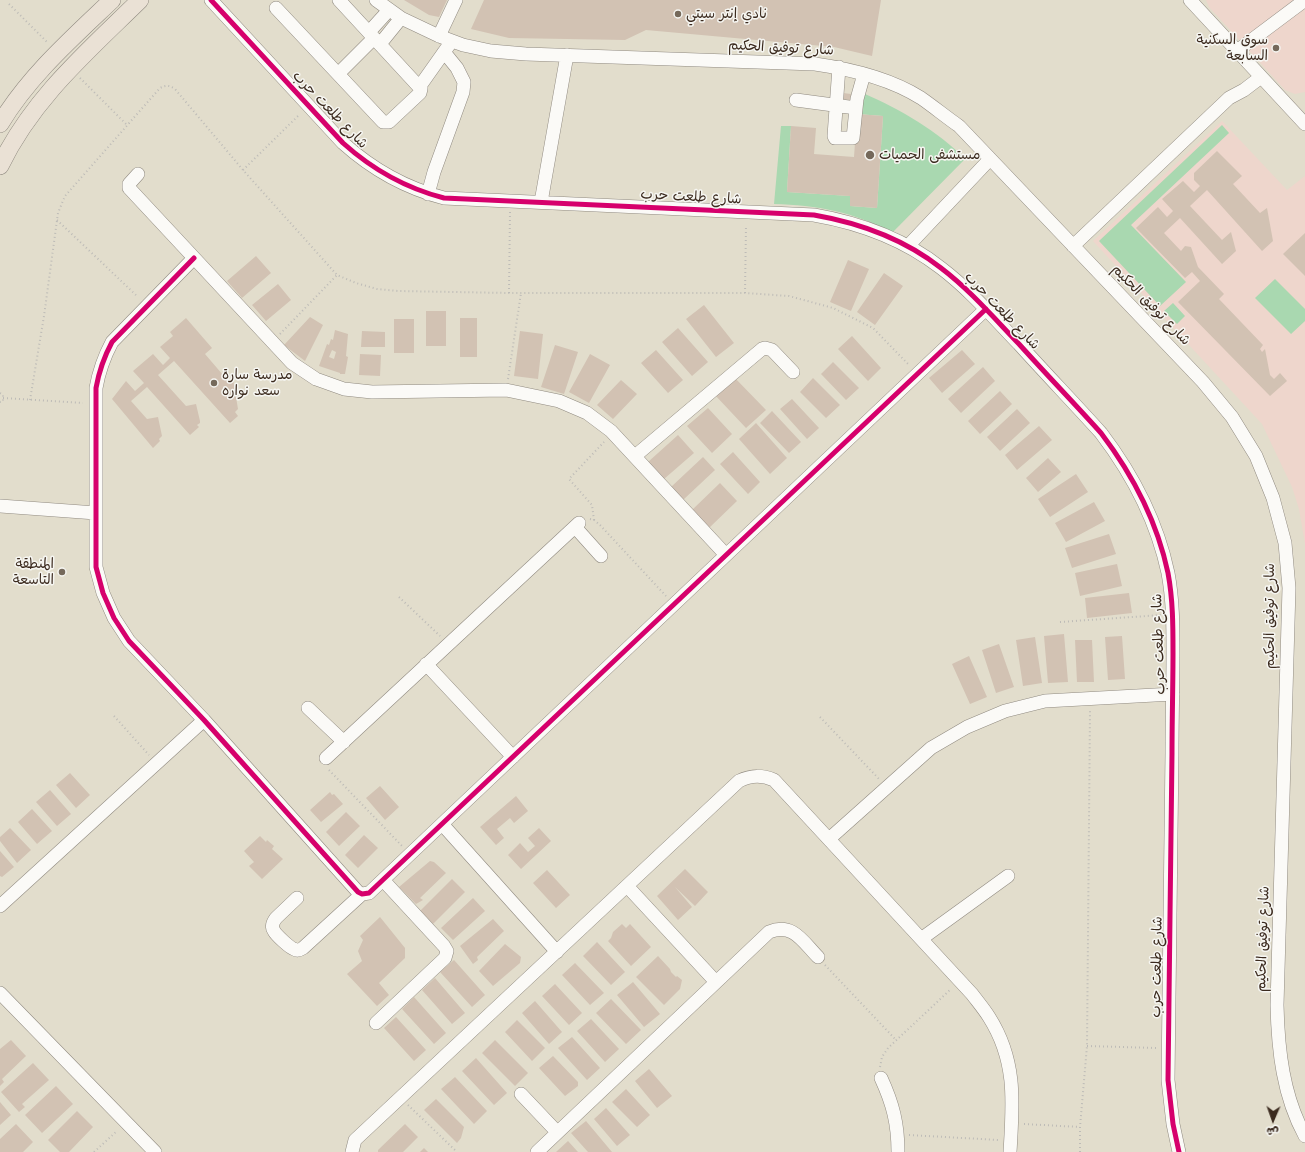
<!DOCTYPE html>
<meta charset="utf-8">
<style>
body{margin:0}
#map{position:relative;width:1305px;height:1152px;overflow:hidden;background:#e2ddcc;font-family:"Playpen Sans","Playpen Sans Arabic",sans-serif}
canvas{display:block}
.north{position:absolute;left:1253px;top:1100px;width:40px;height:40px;-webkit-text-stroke:3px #f6f6f2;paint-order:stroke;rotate:182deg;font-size:11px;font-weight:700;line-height:16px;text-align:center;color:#3b2a1e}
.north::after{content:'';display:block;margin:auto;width:14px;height:18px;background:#3b2a1e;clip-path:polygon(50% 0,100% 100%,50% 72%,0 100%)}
</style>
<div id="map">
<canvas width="1305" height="1152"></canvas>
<div class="north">ش</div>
</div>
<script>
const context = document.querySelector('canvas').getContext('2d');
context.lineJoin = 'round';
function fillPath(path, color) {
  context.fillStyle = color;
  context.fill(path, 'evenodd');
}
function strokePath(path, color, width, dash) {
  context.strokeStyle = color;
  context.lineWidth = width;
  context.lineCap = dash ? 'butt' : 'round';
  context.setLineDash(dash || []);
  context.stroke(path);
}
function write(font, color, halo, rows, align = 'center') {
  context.font = font + ' "Playpen Sans","Playpen Sans Arabic",sans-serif';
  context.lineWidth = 3;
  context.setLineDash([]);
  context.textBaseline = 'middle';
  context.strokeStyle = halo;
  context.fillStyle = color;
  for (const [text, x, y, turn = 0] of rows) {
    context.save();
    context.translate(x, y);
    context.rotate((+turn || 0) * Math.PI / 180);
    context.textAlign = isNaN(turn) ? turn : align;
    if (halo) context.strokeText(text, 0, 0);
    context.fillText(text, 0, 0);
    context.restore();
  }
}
const built = new Path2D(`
 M 1206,0 L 1305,0 L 1305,92 L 1295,94 L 1285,90 L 1209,7 Z
 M 1222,121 L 1287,190 L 1305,176 L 1305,544 L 1299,509 L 1292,487 L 1262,424 L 1093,241 Z`);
const green = new Path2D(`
 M 865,94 C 900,109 939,132 965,159 L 892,233 C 855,212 816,205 774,204 L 781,126 L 791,126 L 787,192 L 850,196 L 850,206 L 877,208 L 883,116 L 857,114 Z
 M 1222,125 L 1229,133 L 1131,225 L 1186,282 L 1160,306 L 1099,241 Z
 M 1275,279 L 1305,309 L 1305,321 L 1291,334 L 1255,298 Z
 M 1173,303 L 1185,316 L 1177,324 L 1164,311 Z`);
const building = new Path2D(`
 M 404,0 L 447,0 L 439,17 L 429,15 Z
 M 484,0 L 881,0 L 872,56 L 834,47 L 646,30 L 625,40 L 509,38 L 471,29 Z
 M 843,93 L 851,94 L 850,100 L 842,99 Z
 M 857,114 L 883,116 L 877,208 L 850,206 L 850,196 L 787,192 L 791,126 L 816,128 L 814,154 L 854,157 Z
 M 1217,151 L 1242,176 L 1233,184 L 1260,213 L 1267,208 L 1273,241 L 1262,251 L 1207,190 L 1190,206 L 1222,240 L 1231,232 L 1236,251 L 1222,264 L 1180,218 L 1164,233 L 1181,251 L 1185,246 L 1191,247 L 1198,267 L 1224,294 L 1219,299 L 1263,345 L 1260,349 L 1262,352 L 1265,349 L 1270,375 L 1274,379 L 1280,373 L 1287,381 L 1270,396 L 1178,302 L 1200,281 L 1192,272 L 1185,278 L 1136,228 L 1158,207 L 1167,217 L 1173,211 L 1162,199 L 1183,181 L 1194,192 L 1200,186 L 1194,180 L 1194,173 Z
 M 1305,233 L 1305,276 L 1283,254 Z
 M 256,256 L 271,273 L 242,298 L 227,281 Z
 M 848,260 L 869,269 L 851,311 L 830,302 Z
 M 884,273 L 903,286 L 875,325 L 857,312 Z
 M 278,284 L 291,300 L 266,321 L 252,305 Z
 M 704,305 L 734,343 L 716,357 L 686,319 Z
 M 426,311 L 446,311 L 446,346 L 426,346 Z
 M 310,317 L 323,325 L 305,361 L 284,345 Z
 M 186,318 L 212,348 L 205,354 L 229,382 L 233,379 L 238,409 L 235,412 L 238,416 L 230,423 L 174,361 L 158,375 L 186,406 L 196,404 L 200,421 L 200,423 L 197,425 L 199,427 L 190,435 L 147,387 L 131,401 L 147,419 L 158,417 L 162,436 L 159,439 L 160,441 L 153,448 L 112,399 L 126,381 L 135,391 L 144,383 L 133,371 L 153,354 L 163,365 L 170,358 L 160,347 L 173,336 L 170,332 Z
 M 460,318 L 477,318 L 477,357 L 460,357 Z
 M 394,319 L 414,319 L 414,353 L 394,353 Z
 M 678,328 L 708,362 L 692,376 L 662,342 Z
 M 335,330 L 348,334 L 346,356 L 348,357 L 345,374 L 340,374 L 340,373 L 319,366 L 327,344 L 329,345 L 331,339 L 333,340 ZM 332,350 L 336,352 L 334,359 L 329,357 Z
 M 362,331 L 385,332 L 385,347 L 361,347 Z
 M 520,331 L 543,334 L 538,379 L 514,376 Z
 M 852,336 L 881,368 L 868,381 L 838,349 Z
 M 555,345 L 578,352 L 564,394 L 541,387 Z
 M 656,350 L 683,380 L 668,393 L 641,363 Z
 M 962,350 L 975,364 L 942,393 L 929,378 Z
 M 360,354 L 381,355 L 380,376 L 359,375 Z
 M 590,354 L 610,365 L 589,403 L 569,392 Z
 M 833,362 L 859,388 L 846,400 L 821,374 Z
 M 983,367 L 995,381 L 961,413 L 948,399 Z
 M 733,376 L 766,410 L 746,428 L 714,394 Z
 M 813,378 L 840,405 L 826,418 L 800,392 Z
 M 621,380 L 637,394 L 613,419 L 597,405 Z
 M 1000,391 L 1012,404 L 980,434 L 968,421 Z
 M 792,399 L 819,428 L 807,439 L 780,409 Z
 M 708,408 L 732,434 L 712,453 L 687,426 Z
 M 1017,409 L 1030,423 L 1000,451 L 987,437 Z
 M 772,411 L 801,442 L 789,453 L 760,423 Z
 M 756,423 L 787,458 L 770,474 L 739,439 Z
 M 1039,426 L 1052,440 L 1017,470 L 1005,455 Z
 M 678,435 L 694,453 L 664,479 L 648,462 Z
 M 733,452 L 760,482 L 748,494 L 720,464 Z
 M 703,457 L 715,470 L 683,500 L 671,487 Z
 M 1048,458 L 1061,472 L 1038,492 L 1026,478 Z
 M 1076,474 L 1088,492 L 1050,517 L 1038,499 Z
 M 720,483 L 737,501 L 709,528 L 692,510 Z
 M 1094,502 L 1105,521 L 1066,542 L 1055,523 Z
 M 1109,534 L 1116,554 L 1072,568 L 1065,548 Z
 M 1117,564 L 1122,586 L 1080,596 L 1075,573 Z
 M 1129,593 L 1132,613 L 1087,618 L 1085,598 Z
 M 1064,634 L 1068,682 L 1048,683 L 1044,636 Z
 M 1122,636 L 1125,679 L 1108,680 L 1105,637 Z
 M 1035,637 L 1042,683 L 1023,686 L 1016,640 Z
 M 1075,640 L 1092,640 L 1094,682 L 1077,682 Z
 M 999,644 L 1014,687 L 996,693 L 982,650 Z
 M 969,656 L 987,697 L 970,704 L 952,664 Z
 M 70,773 L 90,795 L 76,808 L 56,785 Z
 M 380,786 L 399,807 L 385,820 L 366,798 Z
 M 50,790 L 71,814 L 57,826 L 36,802 Z
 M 330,792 L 332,795 L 334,794 L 343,804 L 321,822 L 310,810 Z
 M 516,796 L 528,811 L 514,823 L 510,818 L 497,829 L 504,838 L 496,845 L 480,827 Z
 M 32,809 L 52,831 L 37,844 L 18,822 Z
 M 346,812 L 360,826 L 339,846 L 326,832 Z
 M 10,828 L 31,850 L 17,863 L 0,841 L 0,837 Z
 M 539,828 L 551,841 L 521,869 L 508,855 L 520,843 L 528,852 L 535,846 L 528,838 Z
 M 364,835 L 378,848 L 358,868 L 345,855 Z
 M 260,836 L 266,842 L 267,840 L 274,846 L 272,849 L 283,859 L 262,879 L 249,866 L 254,862 L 244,851 Z
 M 0,851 L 14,867 L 2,877 L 0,876 Z
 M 430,861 L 434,862 L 446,873 L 420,898 L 423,900 L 416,904 L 399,887 Z
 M 685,869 L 708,892 L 695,906 L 675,887 L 692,907 L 678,920 L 657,896 Z
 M 547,870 L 570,895 L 556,908 L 533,883 Z
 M 452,879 L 465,892 L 433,924 L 420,911 Z
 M 473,898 L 485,911 L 453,940 L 441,928 Z
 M 380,917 L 405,948 L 405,958 L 379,983 L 389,995 L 377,1006 L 347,974 L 362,961 L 358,951 L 363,940 L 360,936 Z
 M 493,919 L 504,931 L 477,957 L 478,960 L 473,964 L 460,946 Z
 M 622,924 L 626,928 L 630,924 L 651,947 L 631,966 L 608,941 L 611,938 L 613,932 Z
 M 597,942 L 625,972 L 611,985 L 583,956 Z
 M 505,944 L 521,957 L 520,963 L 493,986 L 479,971 Z
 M 658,956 L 670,969 L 671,972 L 676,977 L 677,976 L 682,980 L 680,989 L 664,1005 L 636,977 Z
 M 454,960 L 485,995 L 472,1007 L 440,972 Z
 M 575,963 L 604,993 L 590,1005 L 562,975 Z
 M 435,978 L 465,1013 L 452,1024 L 422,990 Z
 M 633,982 L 660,1014 L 644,1027 L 617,995 Z
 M 555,984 L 582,1013 L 569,1025 L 542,996 Z
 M 414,997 L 446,1033 L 434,1044 L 402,1009 Z
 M 611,999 L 641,1030 L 626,1044 L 596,1013 Z
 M 535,1001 L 562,1032 L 549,1044 L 522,1013 Z
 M 396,1017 L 426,1050 L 414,1061 L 384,1028 Z
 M 591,1019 L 619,1049 L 605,1062 L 577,1031 Z
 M 517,1020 L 545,1048 L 532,1061 L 505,1032 Z
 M 572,1037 L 600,1068 L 587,1080 L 558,1048 Z
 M 11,1040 L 26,1056 L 2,1079 L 4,1082 L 0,1086 L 0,1049 Z
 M 495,1040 L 528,1073 L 515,1086 L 482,1053 Z
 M 553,1056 L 578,1082 L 578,1086 L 565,1096 L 539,1068 Z
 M 476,1058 L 507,1093 L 494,1105 L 462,1071 Z
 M 33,1063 L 49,1080 L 22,1104 L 25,1107 L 19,1112 L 1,1092 Z
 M 649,1069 L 672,1096 L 657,1108 L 635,1081 Z
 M 455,1077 L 487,1111 L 474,1124 L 441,1089 Z
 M 56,1086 L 73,1104 L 42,1133 L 25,1115 Z
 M 626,1089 L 650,1115 L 637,1127 L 612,1102 Z
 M 436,1099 L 464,1127 L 461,1138 L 457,1143 L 424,1110 Z
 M 0,1102 L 11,1115 L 0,1125 Z
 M 606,1108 L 630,1135 L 617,1146 L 594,1119 Z
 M 77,1111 L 93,1127 L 69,1152 L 60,1152 L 48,1140 Z
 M 586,1121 L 612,1152 L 588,1152 L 571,1133 Z
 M 16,1124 L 33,1142 L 23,1152 L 0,1152 L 0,1139 Z
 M 405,1124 L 418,1137 L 403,1152 L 378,1152 L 378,1150 Z
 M 568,1141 L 578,1152 L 556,1152 Z
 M 424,1148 L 428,1152 L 420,1152 Z`);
const path = new Path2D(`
 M 9,4 L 48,43
 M 80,78 L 127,125
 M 243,170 L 299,115
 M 57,220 L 138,297
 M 509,293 L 510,212
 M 745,293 L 746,225
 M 280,334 L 337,275
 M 508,379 L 521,293
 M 0,393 L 3,395 L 3,401 L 0,402
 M 3,398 L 83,403
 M 30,400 L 44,316 L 58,213 L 65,196 L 160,88 C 166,85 169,85 175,89 L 243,170 L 337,275 L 356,283 L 377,289 L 398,291 L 509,293 L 745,293 L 789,296 L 833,308 L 873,328 L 909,365
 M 590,519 L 594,520 L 600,525 L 666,596
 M 594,520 L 592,505 L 569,479 L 604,442
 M 399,597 L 440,636
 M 1060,622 L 1161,615
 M 114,716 L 149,755
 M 820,717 L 879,779
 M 329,770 L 402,846
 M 825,965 L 896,1040
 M 1087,1046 L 1156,1048
 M 880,1067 L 882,1057 L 888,1048 L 951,989
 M 408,1105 L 457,1152
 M 1024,1124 L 1080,1127
 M 909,1135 L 999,1140
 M 94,1152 L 117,1131
 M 1080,1152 L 1080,1127 L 1087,1046 L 1090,711`);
const minor = new Path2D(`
 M 211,0 L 343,143 C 373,170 405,188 444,198 L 814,215 C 860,223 904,239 941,268 C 970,290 994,318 1019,344 C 1046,374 1074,403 1101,433 C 1133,475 1157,521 1168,573 C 1173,600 1173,626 1173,653 C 1173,686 1172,720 1172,753 C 1171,862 1169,971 1168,1080 L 1173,1124 L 1179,1152
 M 376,0 L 401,18 L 439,36 L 463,45 L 491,51 L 526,54 L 815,64 C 850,69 891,79 921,98 C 934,107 946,117 959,126 L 1203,382 L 1232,417 L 1256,456 L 1273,498 L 1285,543 L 1289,588 L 1277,1005 C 1278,1050 1283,1096 1305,1136
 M 1190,0 L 1305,124
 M 276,8 L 383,122 L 389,122 L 420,93 L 421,89 L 339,0
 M 369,32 L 389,10
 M 439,36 L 456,0
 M 380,44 L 401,18
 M 1237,51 L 1305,0
 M 839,67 L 834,136 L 835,138 L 853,138 L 857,99 L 864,74
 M 338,74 L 374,38
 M 420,86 L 449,45
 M 796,100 L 856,108
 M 138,174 L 129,184 L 129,188 L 292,363 L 316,379 L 344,389 L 372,392 L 506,390 L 559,401 L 587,413 L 611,431 L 726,555
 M 428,194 L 434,172 L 463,92 L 464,82 L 457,68 L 444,52
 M 541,202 L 567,55
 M 908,246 L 990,159
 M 1073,246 L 1229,98 L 1244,90 L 1261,77
 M 194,258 L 112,342 C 104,357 99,371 96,388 L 96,567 L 103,593 L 114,618 L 129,641 L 204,720 L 358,892 L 362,894 L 369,893 L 986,309
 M 635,456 L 762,349 L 765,348 L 772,350 L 793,372
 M 0,506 L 96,513
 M 575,527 L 601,556
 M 426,664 L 513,757
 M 308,708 L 344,742
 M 326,758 L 579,523
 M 442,824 L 557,952
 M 829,839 L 931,748 L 967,727 L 1005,711 L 1045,701 L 1173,694
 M 627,886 L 716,982
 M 297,898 L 276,918 C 273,922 271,927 274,931 C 276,935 290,948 294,949 C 297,951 300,950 303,948 L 362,894
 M 0,906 L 204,720
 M 921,939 L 1008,876
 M 0,993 L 155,1152
 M 376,1023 L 445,958 L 447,951 L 444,946 L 383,880
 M 881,1078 C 893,1104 898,1124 898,1152
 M 521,1094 L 557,1132
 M 352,1152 L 355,1140 L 739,781 C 752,775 762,775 774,780 L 972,994 C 978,1002 984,1009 989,1017 C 1017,1061 1013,1103 1010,1152
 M 537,1152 L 769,932 C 793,922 803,942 818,957`);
const major = new Path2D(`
 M 0,124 C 29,76 71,39 112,0
 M 0,166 C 33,98 87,52 140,0`);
const cycleway = new Path2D(`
 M 211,0 L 343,143 C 373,170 405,188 444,198 L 814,215 C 860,223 904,239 941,268 C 970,290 994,318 1019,344 C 1046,374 1074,403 1101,433 C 1133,475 1157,521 1168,573 C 1173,600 1173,626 1173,653 C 1173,686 1172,720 1172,753 C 1171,862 1169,971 1168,1080 L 1173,1124 L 1179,1152
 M 194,258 L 112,342 C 104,357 99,371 96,388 L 96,567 L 103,593 L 114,618 L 129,641 L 204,720 L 358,892 L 362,894 L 369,893 L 986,309`);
const markers = [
 [678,14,4,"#75695b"],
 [1276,48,4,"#75695b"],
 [870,155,5,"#75695b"],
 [214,383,4,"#75695b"],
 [62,572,4,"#75695b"]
];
const poiNames = [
 ["نادي إنتر سيتي",686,14],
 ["سوق السكنية",1268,40,"right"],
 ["السابعة",1268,56,"right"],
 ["مستشفى الحميات",879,155],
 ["مدرسة سارة",222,375],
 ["سعد نواره",222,391],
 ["المنطقة",54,564,"right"],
 ["التاسعة",54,580,"right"]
];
const streetNames = [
 ["شارع توفيق الحكيم",781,48,3],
 ["شارع طلعت حرب",330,110,46],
 ["شارع طلعت حرب",691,197,3],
 ["شارع توفيق الحكيم",1151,305,46],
 ["شارع طلعت حرب",1002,311,46],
 ["شارع توفيق الحكيم",1270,616,-90],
 ["شارع طلعت حرب",1159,644,-92],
 ["شارع توفيق الحكيم",1263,939,-88],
 ["شارع طلعت حرب",1157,967,-89]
];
fillPath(built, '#eed6cc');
fillPath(green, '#a9d8b0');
fillPath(building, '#d2c2b3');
strokePath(minor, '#908a80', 14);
strokePath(major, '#908a80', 18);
strokePath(path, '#bdbbb7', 2, [1, 3]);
strokePath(minor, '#fbfaf7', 13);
strokePath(major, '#eae1d5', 17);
strokePath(cycleway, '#d6006c', 5);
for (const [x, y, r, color] of markers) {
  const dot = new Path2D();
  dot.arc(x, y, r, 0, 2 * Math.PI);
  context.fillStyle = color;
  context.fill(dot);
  strokePath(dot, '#f6f6f2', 1.5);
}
write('14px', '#3b2a1e', '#f6f6f2', poiNames, 'left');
write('14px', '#3b2a1e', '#f6f6f2', streetNames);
</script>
